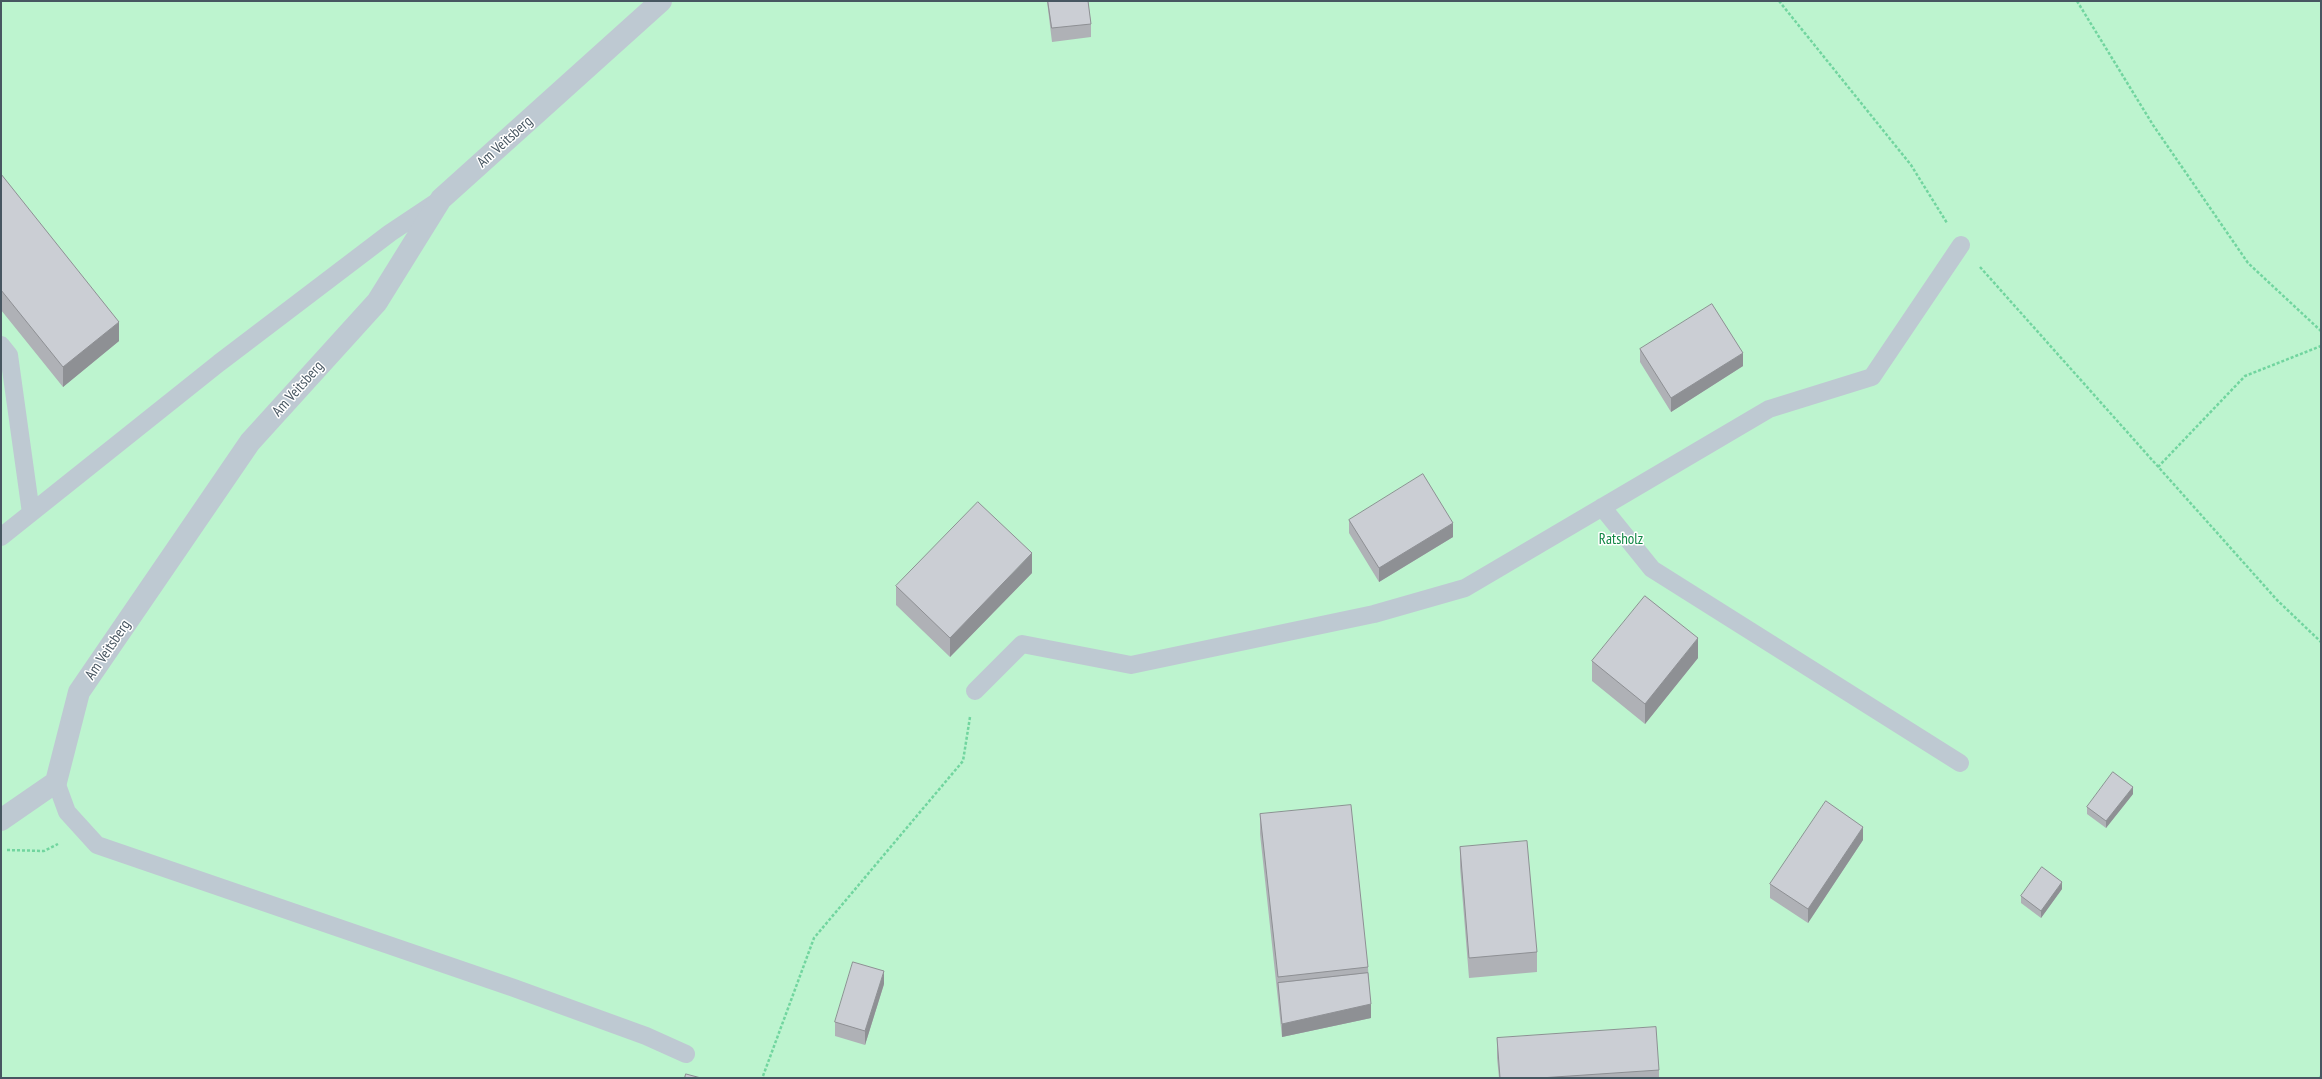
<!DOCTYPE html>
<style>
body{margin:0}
#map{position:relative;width:2322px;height:1079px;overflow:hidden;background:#f4f1f1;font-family:"PT Sans Narrow",sans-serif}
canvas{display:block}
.frame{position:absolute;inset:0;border:2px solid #475661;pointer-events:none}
</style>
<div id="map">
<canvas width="2322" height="1079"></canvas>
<div class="frame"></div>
</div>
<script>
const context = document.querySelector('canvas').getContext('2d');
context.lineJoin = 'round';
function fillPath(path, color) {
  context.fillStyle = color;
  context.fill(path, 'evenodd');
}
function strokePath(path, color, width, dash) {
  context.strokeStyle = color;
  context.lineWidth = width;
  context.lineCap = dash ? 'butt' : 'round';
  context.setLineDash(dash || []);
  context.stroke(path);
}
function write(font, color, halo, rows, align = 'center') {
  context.font = font + ' "PT Sans Narrow",sans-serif';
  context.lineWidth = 3;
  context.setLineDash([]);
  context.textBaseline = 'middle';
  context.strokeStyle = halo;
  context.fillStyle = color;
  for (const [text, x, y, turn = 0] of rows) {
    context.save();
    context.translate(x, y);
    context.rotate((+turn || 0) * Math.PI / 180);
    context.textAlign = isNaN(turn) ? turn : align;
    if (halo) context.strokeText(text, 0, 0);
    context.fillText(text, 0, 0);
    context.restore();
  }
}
const green = new Path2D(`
 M 1,1 L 2321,1 L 2321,1078 L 1,1078 Z`);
const path = new Path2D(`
 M 1779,1 L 1911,165 L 1947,223
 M 2077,1 L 2153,125 L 2248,263 L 2321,331
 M 1980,267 L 2277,600 L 2321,642
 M 2158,467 L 2245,376 L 2321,346
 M 7,850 L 44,851 L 58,844
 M 763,1076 L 814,938 L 963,761 L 970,717
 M 2320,1078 L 2321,1076`);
const lane = new Path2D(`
 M 1,345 L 9,355 L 31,513
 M 1602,507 L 1652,569 L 1960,763
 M 1,537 L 219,363 L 390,233 L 438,201
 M 975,691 L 1022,644 L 1131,665 L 1374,614 L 1465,588 L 1769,409 L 1872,377 L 1961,245
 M 56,782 L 67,812 L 97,845 L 514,988 L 646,1036 L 686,1054`);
const street = new Path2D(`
 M 1,820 L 56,782 L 79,692 L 250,442 L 377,302 L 441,199 L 661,1`);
const wall = new Path2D(`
 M 1047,1 L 1088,1 L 1091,24 L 1091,37 L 1052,42 Z
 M 1,174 L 119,341 L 63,387 L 1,310 Z
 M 1640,349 L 1743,366 L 1671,412 L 1640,362 Z
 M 1349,520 L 1453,537 L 1379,582 L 1349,533 Z
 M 1032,573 L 950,657 L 896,605 L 896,586 Z
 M 1698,658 L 1645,724 L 1592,681 L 1592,661 Z
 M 2133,794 L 2106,828 L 2087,814 L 2087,807 Z
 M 1260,814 L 1368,967 L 1371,1018 L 1282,1037 L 1260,834 Z
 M 1863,840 L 1808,923 L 1770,898 L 1770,884 Z
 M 1460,847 L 1537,952 L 1537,972 L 1469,978 L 1460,867 Z
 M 2062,889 L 2041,918 L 2021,903 L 2021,896 Z
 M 884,984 L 865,1045 L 835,1036 L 835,1022 Z
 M 1497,1038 L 1659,1070 L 1659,1078 L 1499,1078 L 1497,1058 Z`);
const shadedWall = new Path2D(`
 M 119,322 L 119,341 L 63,387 L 63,367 Z
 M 1743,353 L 1743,366 L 1671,412 L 1671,398 Z
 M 1453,523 L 1453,537 L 1379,582 L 1379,568 Z
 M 1032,553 L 1032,573 L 950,657 L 950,638 Z
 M 1698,638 L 1698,658 L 1645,724 L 1645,704 Z
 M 2133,787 L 2133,794 L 2106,828 L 2106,821 Z
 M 1863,827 L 1863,840 L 1808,923 L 1808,909 Z
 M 2062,882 L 2062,889 L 2041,918 L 2041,911 Z
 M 884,971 L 884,984 L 865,1045 L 865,1031 Z
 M 1371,1004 L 1371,1018 L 1282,1037 L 1282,1024 Z`);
const building = new Path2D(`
 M 1048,1 L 1088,1 L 1091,24 L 1052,28 Z
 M 1,174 L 119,322 L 63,367 L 1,290 Z
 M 1712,304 L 1743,353 L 1671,398 L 1640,349 Z
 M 1423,474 L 1453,523 L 1379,568 L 1349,520 Z
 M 978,502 L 1032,553 L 950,638 L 896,586 Z
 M 1645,596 L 1698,638 L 1645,704 L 1592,661 Z
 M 2113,772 L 2133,787 L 2106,821 L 2087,807 Z
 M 1826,801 L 1863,827 L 1808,909 L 1770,884 Z
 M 1351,805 L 1368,967 L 1278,977 L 1260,814 Z
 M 1527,841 L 1537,952 L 1469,958 L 1460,847 Z
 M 2042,867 L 2062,882 L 2041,911 L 2021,896 Z
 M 853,962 L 884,971 L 865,1031 L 835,1022 Z
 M 1368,973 L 1371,1004 L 1282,1024 L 1278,983 Z
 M 1656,1027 L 1659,1070 L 1540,1078 L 1500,1078 L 1497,1038 Z
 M 686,1074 L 701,1078 L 685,1078 Z`);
const streetNames = [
 ["Am Veitsberg",505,142,-42],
 ["Am Veitsberg",298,389,-48],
 ["Am Veitsberg",108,650,-56]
];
const parkNames = [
 ["Ratsholz",1621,540]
];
fillPath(green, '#bdf4cf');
strokePath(path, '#71d59f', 2.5, [3, 2]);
strokePath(lane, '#bec9d2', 18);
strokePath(street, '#bec9d2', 22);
fillPath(wall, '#afb1b6');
fillPath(shadedWall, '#8e9094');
fillPath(building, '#cbced4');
strokePath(building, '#8e9094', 1);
write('15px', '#475661', '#fff', streetNames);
write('15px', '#0f8543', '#fff', parkNames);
</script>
